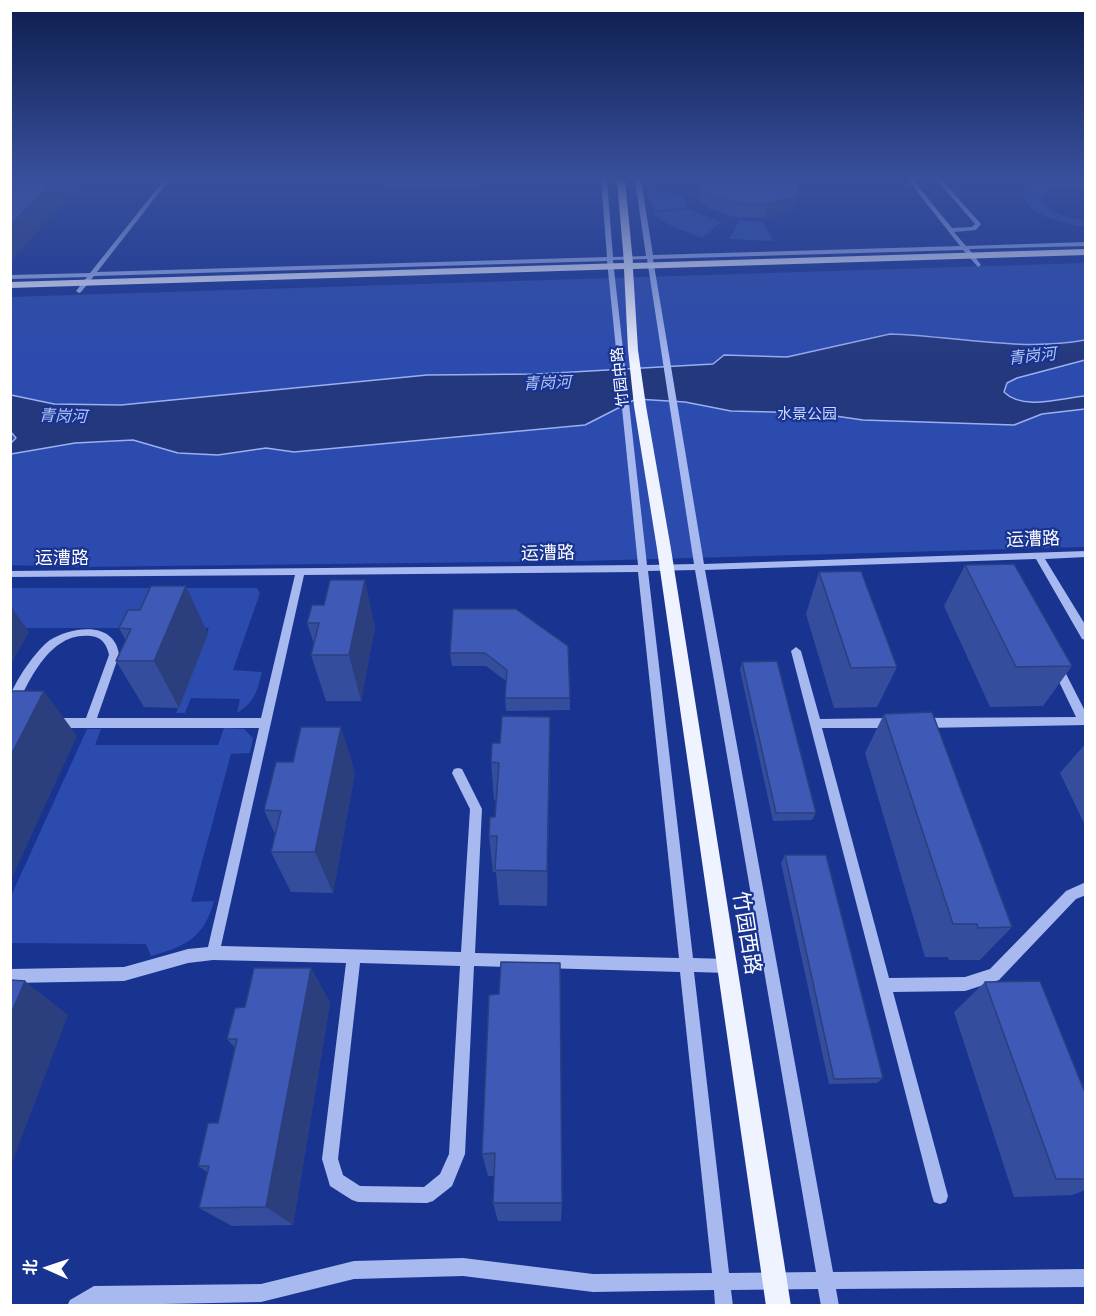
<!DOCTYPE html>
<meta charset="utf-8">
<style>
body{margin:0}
#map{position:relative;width:1096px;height:1316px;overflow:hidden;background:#193490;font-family:Commissioner,"Noto Sans SC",sans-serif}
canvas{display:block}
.frame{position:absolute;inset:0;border:12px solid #fff;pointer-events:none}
.north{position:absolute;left:18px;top:1238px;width:60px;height:60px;-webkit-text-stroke:4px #193490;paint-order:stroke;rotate:273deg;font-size:16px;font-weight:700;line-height:24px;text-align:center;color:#fff}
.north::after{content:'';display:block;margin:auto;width:21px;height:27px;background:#fff;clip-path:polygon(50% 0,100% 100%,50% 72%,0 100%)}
</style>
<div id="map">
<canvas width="1096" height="1316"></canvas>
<div class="frame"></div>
<div class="north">北</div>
</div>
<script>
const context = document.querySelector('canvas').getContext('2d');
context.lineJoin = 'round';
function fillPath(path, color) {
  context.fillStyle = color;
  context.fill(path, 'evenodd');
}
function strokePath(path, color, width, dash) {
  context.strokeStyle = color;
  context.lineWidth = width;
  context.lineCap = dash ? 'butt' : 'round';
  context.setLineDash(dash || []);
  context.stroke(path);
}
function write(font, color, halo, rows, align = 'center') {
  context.font = font + ' Commissioner,"Noto Sans SC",sans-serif';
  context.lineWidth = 4.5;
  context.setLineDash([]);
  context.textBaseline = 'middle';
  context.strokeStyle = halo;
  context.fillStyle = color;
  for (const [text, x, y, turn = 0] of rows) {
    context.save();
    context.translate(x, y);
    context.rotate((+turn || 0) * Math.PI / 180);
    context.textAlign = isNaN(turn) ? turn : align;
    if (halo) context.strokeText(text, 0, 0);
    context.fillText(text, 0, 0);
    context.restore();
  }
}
const green = new Path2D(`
 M 302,180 L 478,180 L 477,185 L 300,184 Z
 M 1032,180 L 1085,180 L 1085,187 C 1069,187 1054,186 1041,196 C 1044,214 1071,218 1085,221 L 1085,227 C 1065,223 1033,218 1023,197 L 1025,192 L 1037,185 Z
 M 649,191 L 682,195 L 687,208 L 654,211 L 648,197 Z
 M 689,209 L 721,222 L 702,238 L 669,225 L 651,213 Z
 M 740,220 L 763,222 L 773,241 L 729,239 Z
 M 1085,263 L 1085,547 L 582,561 L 76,567 L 11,565 L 10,297 Z
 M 10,588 L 257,588 L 260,593 L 233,670 L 262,672 C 257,691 255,702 237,713 L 240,699 L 191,698 L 185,713 L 176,713 L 209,628 L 11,628 Z
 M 224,728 L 244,729 L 253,738 L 250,753 L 231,754 L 191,902 L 214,901 C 204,938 186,946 151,956 L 146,944 L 11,943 L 11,896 L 87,729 L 101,729 L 95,745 L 218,745 Z`);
const water = new Path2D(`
 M 890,334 C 955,336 1020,352 1085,340 L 1085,360 L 1017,378 L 1007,383 L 1004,392 C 1023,411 1062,398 1085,396 L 1085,409 L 1042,414 L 1014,425 L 863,420 L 814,413 L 731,411 L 685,402 L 636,399 L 585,425 L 294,452 L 266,448 L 218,455 L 178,453 L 133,440 L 75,443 L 11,454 L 11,443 L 16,438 L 11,432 L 11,395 L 54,404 L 121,405 L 427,375 L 537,374 L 713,364 L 724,355 L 787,357 Z`);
const minor = new Path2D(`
 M 164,180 L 169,180 L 97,272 L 607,257 L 601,180 L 607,180 L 613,257 L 646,256 L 635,180 L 641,180 L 653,255 L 960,246 L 908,180 L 913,180 L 952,228 L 972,227 L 975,224 L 937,180 L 942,180 L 980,223 L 981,224 L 976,230 L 954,232 L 966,246 L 1086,242 L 1086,246 L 969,249 L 981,265 L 978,267 L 963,250 L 653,259 L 704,564 L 1086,551 L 1086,557 L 1045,559 L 1086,626 L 1086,640 L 1082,639 L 1036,559 L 705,570 L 833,1272 L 1086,1269 L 1086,1287 L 836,1289 L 839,1306 L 821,1306 L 818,1289 L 731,1290 L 733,1306 L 715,1306 L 714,1290 L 593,1292 L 463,1276 L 354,1279 L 261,1302 L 67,1306 L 70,1300 L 94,1286 L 261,1284 L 354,1261 L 463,1258 L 593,1274 L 712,1273 L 680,972 L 474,966 L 465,1154 L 452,1186 L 433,1201 L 427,1203 L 358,1202 L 352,1200 L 330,1186 L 322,1159 L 346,963 L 213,960 L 188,963 L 124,981 L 10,983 L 10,969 L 124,967 L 188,949 L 208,947 L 259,728 L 53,728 L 49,726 L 47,723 L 49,720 L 53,718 L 86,718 L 109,655 C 107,645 102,637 91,636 C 49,631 29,682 14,711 L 10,712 C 10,708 10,702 10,698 C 13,683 37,649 50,640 C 73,626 115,621 119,655 L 97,718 L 261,718 L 295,575 L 10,577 L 10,571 L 638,565 L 607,261 L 94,276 L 81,292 L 79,293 L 76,291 L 87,277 L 10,279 L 10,275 L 90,273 ZM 647,259 L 694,564 L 647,565 L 613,260 ZM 695,570 L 816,1272 L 729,1273 L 694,972 L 727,973 L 732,971 L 734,966 L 732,961 L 727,959 L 693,958 L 648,571 ZM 638,572 L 679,958 L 475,953 L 482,809 L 462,769 L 458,768 L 454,769 L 452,773 L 470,809 L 461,952 L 221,946 L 304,575 ZM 360,963 L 460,966 L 449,1154 L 440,1174 L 424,1187 L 360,1186 L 343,1175 L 338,1159 Z
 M 796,647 L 801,651 L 820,719 L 893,718 L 897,720 L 899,723 L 897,726 L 893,728 L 822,728 L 889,978 L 965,977 L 990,969 L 1066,891 L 1086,882 L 1086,895 L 1076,899 L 999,980 L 965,991 L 893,992 L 948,1196 L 946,1202 L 940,1204 L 934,1202 L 932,1196 L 791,651 Z
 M 1057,663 L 1061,664 L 1086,713 L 1086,725 L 924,728 L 920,726 L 918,723 L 920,720 L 924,718 L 1076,717 L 1052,667 L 1053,664 Z`);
const major = new Path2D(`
 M 617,180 L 625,180 L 633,263 L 1086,249 L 1086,255 L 633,269 L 638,350 L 646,406 L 671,549 L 791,1306 L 766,1306 L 657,549 L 634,406 L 628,350 L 624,269 L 10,288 L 10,282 L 624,263 Z`);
const wall = new Path2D(`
 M 701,183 L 800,187 L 794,210 L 765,218 L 735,217 L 710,209 L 702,203 L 699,197 Z
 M 965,565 L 1072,666 L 1043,706 L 990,707 L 944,606 Z
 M 819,572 L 897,667 L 877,707 L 834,708 L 806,614 Z
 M 312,605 L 375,627 L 361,701 L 326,701 L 311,655 L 314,644 L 307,623 Z
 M 453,609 L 570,698 L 570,710 L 506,711 L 505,698 L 506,681 L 486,666 L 452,666 L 450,653 Z
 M 128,610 L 208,634 L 179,708 L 144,707 L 116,661 L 126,641 L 119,628 Z
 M 742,662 L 816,813 L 812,820 L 773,821 L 740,670 Z
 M 884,714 L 1012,927 L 980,960 L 949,960 L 948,957 L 925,957 L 865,753 Z
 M 1086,743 L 1086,827 L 1060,773 Z
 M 550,756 L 547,906 L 499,905 L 496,872 L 493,872 L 489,836 L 495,817 L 496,801 L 494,800 L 491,762 Z
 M 293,762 L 355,772 L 333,893 L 291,892 L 271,852 L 275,834 L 264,810 Z
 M 785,855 L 883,1078 L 877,1083 L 829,1084 L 781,863 Z
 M 311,968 L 330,1003 L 293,1225 L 232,1226 L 199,1208 L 207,1172 L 198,1166 L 218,1123 L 235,1048 L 227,1039 L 245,1007 Z
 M 985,982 L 1086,1095 L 1086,1190 L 1072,1195 L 1014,1197 L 954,1012 Z
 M 489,995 L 562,1203 L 561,1221 L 498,1221 L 493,1203 L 494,1176 L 488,1176 L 482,1154 Z`);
const shadedWall = new Path2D(`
 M 45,180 L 10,213 L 10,181 Z
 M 54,180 L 84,180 L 10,262 L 10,225 Z
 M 800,187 L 794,210 L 765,218 L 768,204 Z
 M 365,580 L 375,627 L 361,701 L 349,655 Z
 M 186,586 L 208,634 L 179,708 L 154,661 Z
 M 10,605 L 29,632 L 10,666 Z
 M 44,691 L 77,736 L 10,882 L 10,757 Z
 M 550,717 L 550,756 L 547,906 L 547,871 Z
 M 341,727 L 355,772 L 333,893 L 315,852 Z
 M 311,968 L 330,1003 L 293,1225 L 266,1207 Z
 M 25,981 L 68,1015 L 10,1168 L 10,1016 Z`);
const building = new Path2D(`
 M 23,180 L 54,180 L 10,225 L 10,191 Z
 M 702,180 L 793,180 L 800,187 L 797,196 L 768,204 L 737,203 L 712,195 L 704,189 L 701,183 Z
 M 1014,564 L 1072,666 L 1016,667 L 965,565 Z
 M 861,571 L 897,667 L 851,668 L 819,572 Z
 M 330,580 L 365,580 L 349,655 L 311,655 L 319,623 L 307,623 L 312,605 L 324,605 Z
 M 151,586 L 186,586 L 154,661 L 116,661 L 131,629 L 119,628 L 128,610 L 140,610 Z
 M 453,609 L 516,609 L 568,646 L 570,698 L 505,698 L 507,670 L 485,653 L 450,653 Z
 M 777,661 L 816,813 L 776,813 L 742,662 Z
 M 13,691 L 44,691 L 10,757 L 10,695 Z
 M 932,712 L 1012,927 L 978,928 L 977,924 L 953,924 L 884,714 Z
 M 502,716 L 550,717 L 547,871 L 495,870 L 497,836 L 489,836 L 490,817 L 495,817 L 499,763 L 491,762 L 492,743 L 500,743 Z
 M 301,727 L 341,727 L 315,852 L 271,852 L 281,811 L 264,810 L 276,762 L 293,762 Z
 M 785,855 L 826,855 L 883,1078 L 834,1079 Z
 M 501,962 L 560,963 L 562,1203 L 493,1203 L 495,1153 L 482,1154 L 489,995 L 499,994 Z
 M 254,968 L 311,968 L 266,1207 L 199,1208 L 209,1166 L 198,1166 L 208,1123 L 218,1123 L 237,1039 L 227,1039 L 235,1008 L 245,1007 Z
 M 10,980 L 25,981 L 10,1016 Z
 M 1040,981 L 1086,1095 L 1086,1179 L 1056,1179 L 985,982 Z`);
const farStreetnames = [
 ["竹园中路",620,377,-96]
];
const farParknames = [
 ["水景公园",807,414]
];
const farWaternames = [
 ["青岗河",1032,356,-6],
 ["青岗河",547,383,-2],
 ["青岗河",63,416,2]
];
const streetNames = [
 ["运漕路",1033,539,-2],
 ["运漕路",548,553,-1],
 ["运漕路",62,558]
];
const nearStreetnames = [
 ["竹园西路",747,933,81]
];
fillPath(green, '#2c4bae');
fillPath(water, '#24387d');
strokePath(water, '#9ab0f1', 1.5);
fillPath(minor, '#a7b9ef');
fillPath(major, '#eff2ff');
fillPath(wall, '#354d9d');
fillPath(shadedWall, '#2b3f7f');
fillPath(building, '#3e5ab6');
strokePath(building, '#2b3f7f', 1.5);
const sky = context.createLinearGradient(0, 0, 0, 365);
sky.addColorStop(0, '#0e1d4f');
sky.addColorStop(0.49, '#38509c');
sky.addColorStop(1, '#38509c00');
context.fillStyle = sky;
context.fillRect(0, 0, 1096, 365);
write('15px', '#fff', '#193490', farStreetnames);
write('15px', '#ced8fa', '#193490', farParknames);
write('italic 16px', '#b3c4f6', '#193490', farWaternames);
write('18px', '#fff', '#193490', streetNames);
write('21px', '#fff', '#193490', nearStreetnames);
</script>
